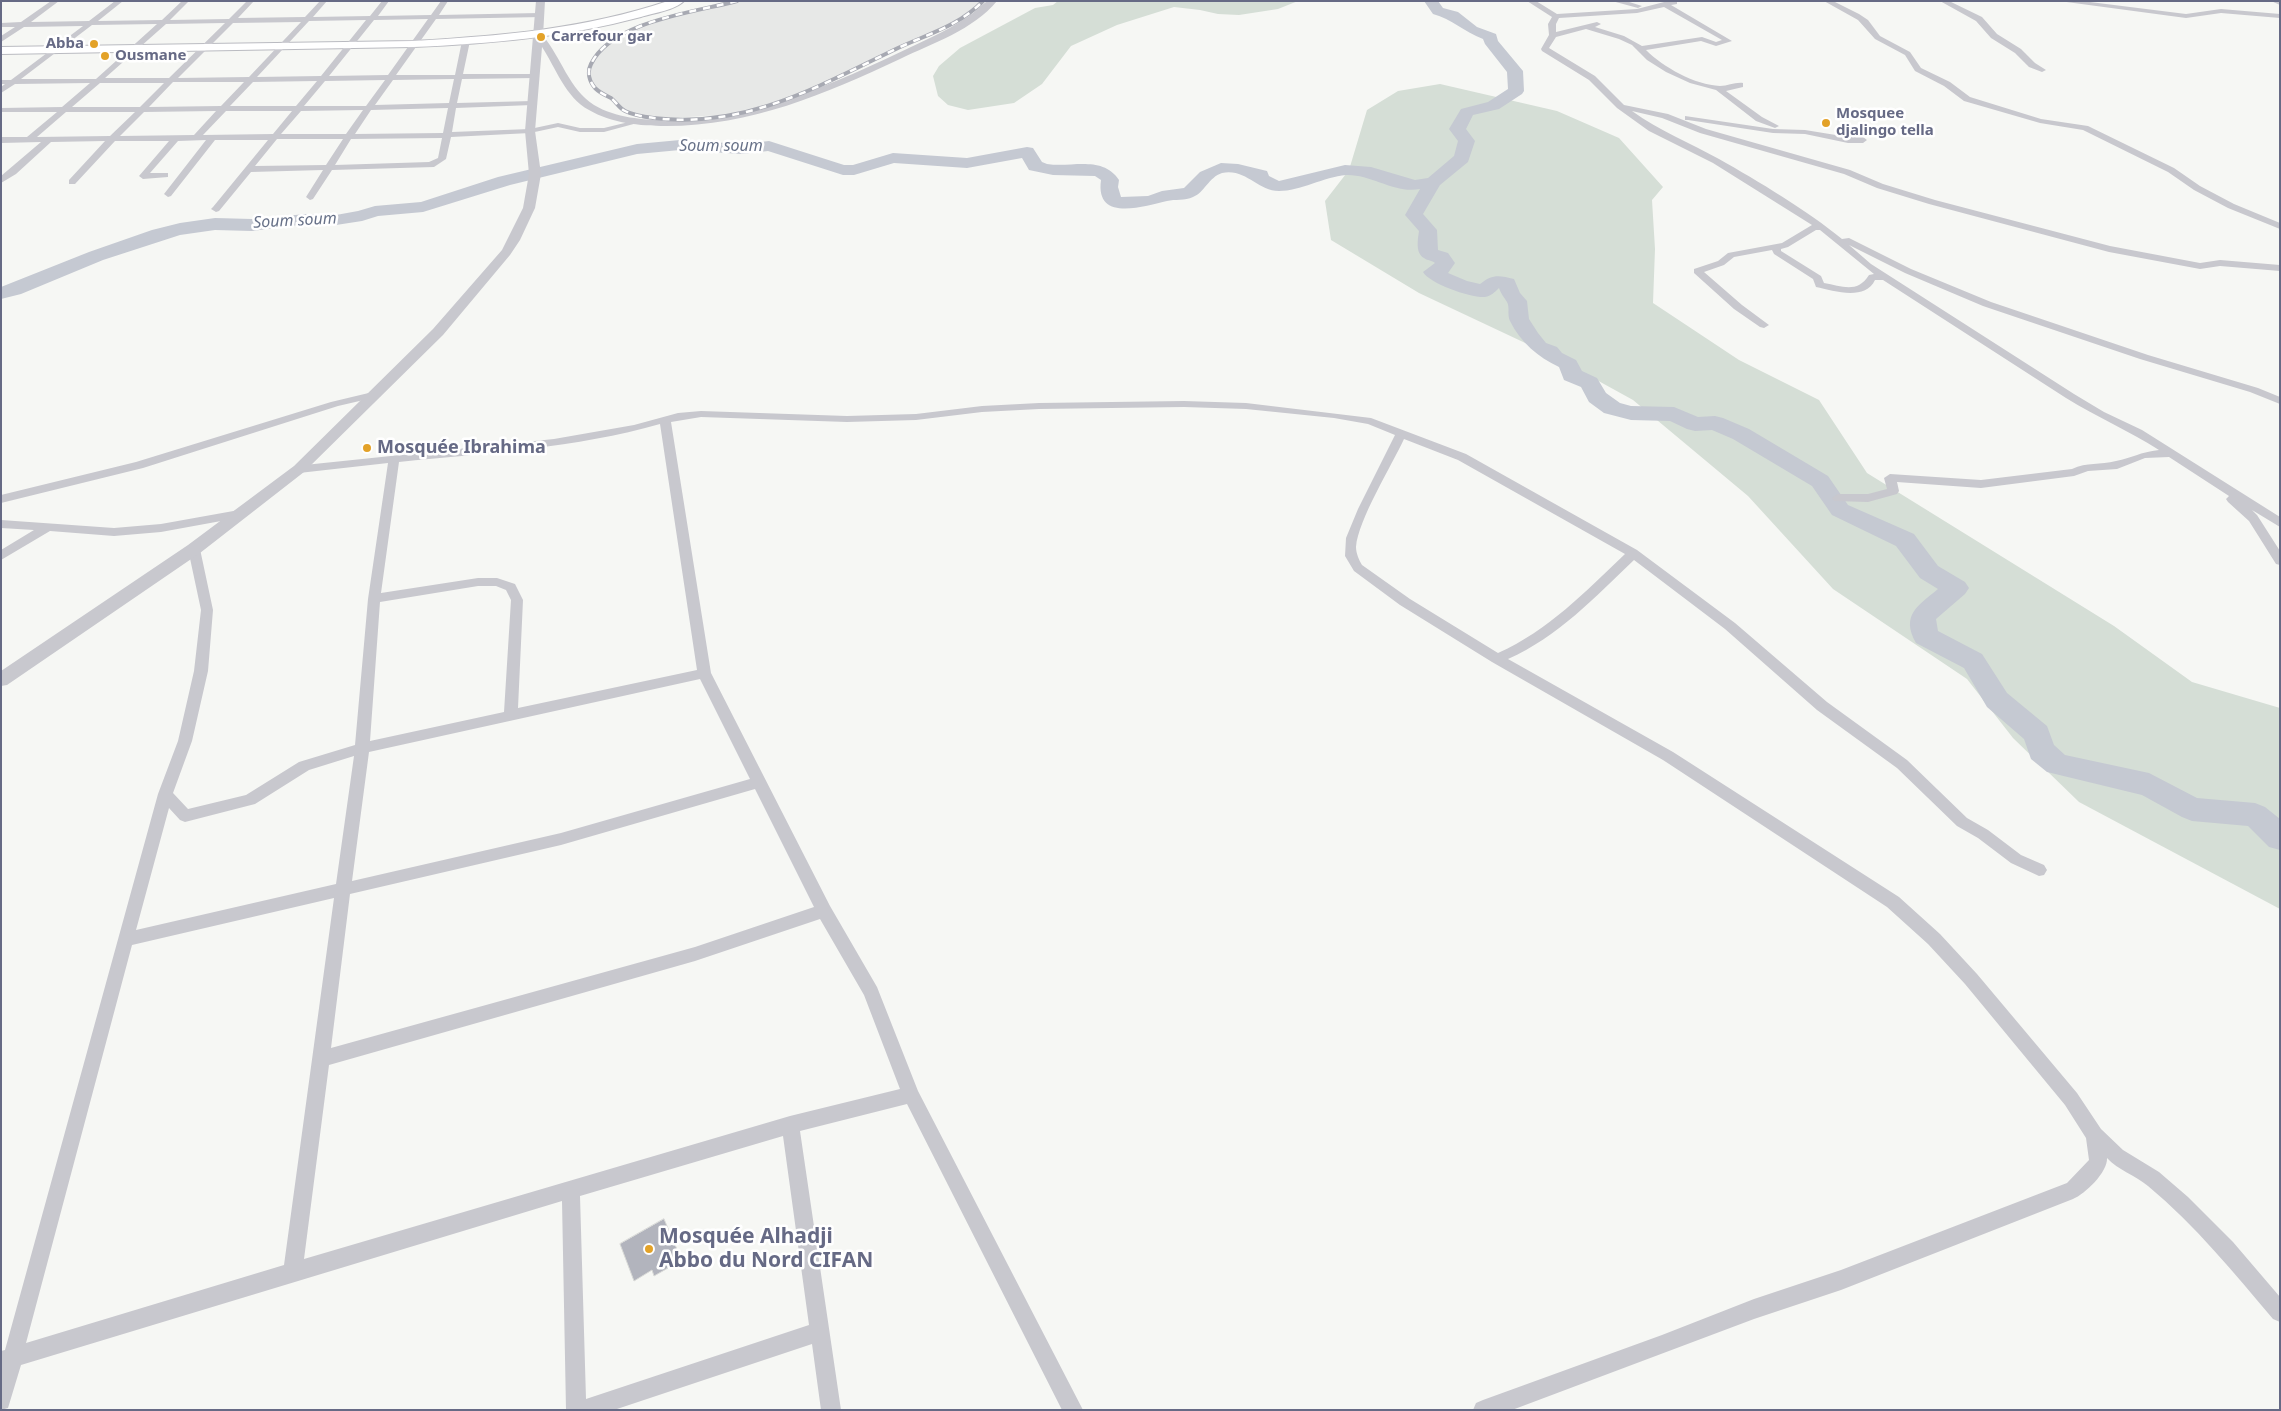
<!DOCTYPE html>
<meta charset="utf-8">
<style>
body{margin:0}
#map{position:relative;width:2281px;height:1411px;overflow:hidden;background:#f6f7f4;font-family:"Noto Sans",sans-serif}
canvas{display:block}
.frame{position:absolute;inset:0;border:2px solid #666a85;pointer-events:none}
</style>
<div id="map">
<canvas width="2281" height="1411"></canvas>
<div class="frame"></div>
</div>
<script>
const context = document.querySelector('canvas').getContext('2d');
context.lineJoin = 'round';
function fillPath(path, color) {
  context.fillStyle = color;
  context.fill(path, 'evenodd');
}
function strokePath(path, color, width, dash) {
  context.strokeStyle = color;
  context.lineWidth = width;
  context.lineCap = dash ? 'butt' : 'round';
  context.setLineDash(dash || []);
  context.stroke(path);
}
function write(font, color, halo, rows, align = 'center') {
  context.font = font + ' "Noto Sans",sans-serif';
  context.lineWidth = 5;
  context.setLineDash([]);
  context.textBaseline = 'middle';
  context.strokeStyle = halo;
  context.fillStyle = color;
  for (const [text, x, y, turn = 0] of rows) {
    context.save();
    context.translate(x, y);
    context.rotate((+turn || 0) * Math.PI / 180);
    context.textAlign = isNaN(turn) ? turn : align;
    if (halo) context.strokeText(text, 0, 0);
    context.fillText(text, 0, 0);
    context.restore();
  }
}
const built = new Path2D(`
 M 737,1 L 983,1 L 959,22 L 900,47 L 837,79 L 769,107 L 737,114 L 671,118 L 626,112 L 592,85 L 588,75 L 589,66 L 609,43 L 625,34 L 658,22 Z`);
const green = new Path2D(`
 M 1058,1 L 1298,1 L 1278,9 L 1239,15 L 1218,14 L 1200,10 L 1174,7 L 1117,25 L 1071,46 L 1042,84 L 1014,103 L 968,110 L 948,105 L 938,96 L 933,76 L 939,66 L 960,48 L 1035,8 L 1053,5 Z
 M 1440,84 L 1557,111 L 1619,138 L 1663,187 L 1652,200 L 1655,249 L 1653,303 L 1739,360 L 1819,400 L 1867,473 L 2114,626 L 2192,682 L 2280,708 L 2280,909 L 2079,802 L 2013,738 L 1967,679 L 1833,589 L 1748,496 L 1633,400 L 1555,357 L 1419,293 L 1331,240 L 1325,201 L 1349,170 L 1367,110 L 1398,91 Z`);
const river = new Path2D(`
 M 1424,1 L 1438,1 L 1443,8 L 1458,12 L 1477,27 L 1496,34 L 1498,41 L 1523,71 L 1524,91 L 1522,94 L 1499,109 L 1473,115 L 1466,129 L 1475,141 L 1468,162 L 1440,185 L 1423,214 L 1437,230 L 1438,250 L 1448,253 L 1455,263 L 1448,273 L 1467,281 L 1480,284 C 1492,274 1499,275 1514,279 L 1520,293 L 1527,301 L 1529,319 L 1538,333 L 1546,343 L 1557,347 L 1562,353 L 1576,360 L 1582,371 L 1597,378 L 1606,393 L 1620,403 L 1631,406 L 1674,407 L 1698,417 L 1715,416 L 1723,418 L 1749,429 L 1828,476 L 1848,505 L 1914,534 L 1938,566 L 1965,582 L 1969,588 L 1965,594 L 1936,619 L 1938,631 L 1982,654 L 2007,693 L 2047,726 L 2054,745 L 2065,755 L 2149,773 L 2197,798 L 2255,803 L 2265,807 L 2280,819 L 2280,850 L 2269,847 L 2248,826 L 2192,821 L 2182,817 L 2142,795 L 2047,772 L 2031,759 L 2024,739 L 1987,707 L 1964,668 L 1916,643 C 1900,615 1919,605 1938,589 L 1920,578 L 1896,546 L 1832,515 L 1812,486 L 1733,439 L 1712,430 L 1695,431 L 1687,429 L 1670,421 L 1631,420 L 1604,413 L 1589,402 L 1581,387 L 1564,380 L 1559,367 C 1538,357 1521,343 1510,321 C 1507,315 1510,307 1507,302 C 1504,297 1501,294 1499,288 C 1495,292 1491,296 1485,297 C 1471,298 1430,284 1423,272 L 1435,263 C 1432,260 1428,261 1424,258 C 1415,253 1418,239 1419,231 L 1405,215 L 1420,189 C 1395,194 1371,174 1346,175 C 1324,177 1300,191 1279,191 C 1257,191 1246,168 1222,173 C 1209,177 1204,193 1193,197 C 1185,201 1175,199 1167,201 C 1144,206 1095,223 1101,180 L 1095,176 L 1053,175 L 1029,170 L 1022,158 L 967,168 L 894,163 L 854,175 L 843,175 L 768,151 L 742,154 L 680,150 L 637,154 L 510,185 L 423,212 L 378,216 L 362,221 L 336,225 L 306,224 L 252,231 L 215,230 L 180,235 L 103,260 L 21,294 L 1,299 L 1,287 L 89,252 L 152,230 L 180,223 L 215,218 L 252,219 L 306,214 L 336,215 L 358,211 L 375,206 L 421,202 L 498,177 L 637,144 L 680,140 L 742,144 L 769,141 L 844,165 L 853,165 L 893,153 L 967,158 L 1027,147 L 1033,148 L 1042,162 L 1047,164 C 1072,168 1102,155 1119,180 L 1118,187 L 1121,197 L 1148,196 L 1162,191 L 1184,188 L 1200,172 L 1221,163 L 1238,164 L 1267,171 L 1269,176 L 1279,181 L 1345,165 L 1371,167 L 1415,180 L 1428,178 L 1454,156 L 1458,141 L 1449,129 L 1461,109 L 1488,102 L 1508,89 L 1507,72 L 1485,44 L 1483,39 C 1464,32 1452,19 1433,14 Z`);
const building = new Path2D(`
 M 664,1219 L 679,1254 L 666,1262 L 668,1268 L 654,1276 L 652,1270 L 634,1281 L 620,1244 Z`);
const minor = new Path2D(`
 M 51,1 L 59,1 L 31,22 L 89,21 L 115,1 L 123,1 L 98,21 L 162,20 L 182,1 L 189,1 L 170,20 L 229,19 L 247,1 L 254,1 L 238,18 L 305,17 L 320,1 L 327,1 L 313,17 L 370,16 L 382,1 L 389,1 L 378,16 L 431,15 L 441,1 L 448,1 L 439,15 L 539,13 L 542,13 L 542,17 L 436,19 L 396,75 L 455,75 L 462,41 L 466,39 L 470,41 L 463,74 L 535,74 L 539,76 L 535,78 L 462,79 L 457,103 L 532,101 L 536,103 L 532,105 L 456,108 L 452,132 L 530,129 L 558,123 L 580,128 L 604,128 L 637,120 L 641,122 L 604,132 L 580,132 L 558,127 L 530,133 L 451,137 L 446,159 L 434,167 L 332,170 L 313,199 L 310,200 L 306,197 L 323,170 L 251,172 L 219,211 L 216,212 L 211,209 L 213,207 L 268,140 L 215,140 L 171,196 L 168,197 L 164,194 L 206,140 L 178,141 L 150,173 L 168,173 L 168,177 L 143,179 L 139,176 L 169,141 L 115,141 L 75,184 L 69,184 L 69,180 L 105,141 L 51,142 L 16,174 L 1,183 L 1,176 L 41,142 L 1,143 L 1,137 L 27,137 L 57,112 L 1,112 L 1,108 L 62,107 L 90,83 L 15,84 L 1,93 L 1,87 L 5,84 L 1,84 L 1,80 L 11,80 L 83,26 L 24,27 L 1,42 L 1,36 L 15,27 L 1,27 L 1,23 L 21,22 ZM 428,19 L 388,75 L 329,76 L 374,20 ZM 366,20 L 321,76 L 257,77 L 309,21 ZM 301,22 L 249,77 L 178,78 L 233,23 ZM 225,23 L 169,78 L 105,78 L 166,24 ZM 157,24 L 96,79 L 21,79 L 92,25 ZM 454,79 L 449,103 L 375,105 L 393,80 ZM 385,80 L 366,106 L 304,106 L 325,81 ZM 317,81 L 296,106 L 230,106 L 253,82 ZM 173,82 L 244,82 L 221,106 L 149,107 ZM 100,83 L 164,83 L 140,107 L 72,107 ZM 448,108 L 443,133 L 355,134 L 371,110 ZM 363,110 L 346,134 L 281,134 L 301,111 ZM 216,111 L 194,135 L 120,136 L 144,112 ZM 226,111 L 292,111 L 273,134 L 203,135 ZM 66,112 L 135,112 L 110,136 L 37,137 ZM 442,138 L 438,158 L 429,162 L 335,165 L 351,139 ZM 277,139 L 343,139 L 326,165 L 255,166 Z
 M 1527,1 L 1536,1 L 1557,14 L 1637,9 L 1668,1 L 1677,1 L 1677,4 L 1671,5 L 1732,41 L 1716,46 L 1701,41 L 1646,50 C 1663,67 1695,85 1720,86 C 1728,86 1735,82 1743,83 L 1743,87 L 1726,91 L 1762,117 L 1779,126 L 1775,128 L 1756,121 L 1716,90 L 1690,83 L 1666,72 L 1647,60 L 1632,45 L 1619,39 L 1586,29 L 1556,37 L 1549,48 L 1595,76 L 1624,105 L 1668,114 L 1706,129 L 1850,170 L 1883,184 L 1935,200 L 2110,246 L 2200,263 L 2220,260 L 2280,265 L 2280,271 L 2220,266 L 2200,269 L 2109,252 L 1929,204 L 1877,188 L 1844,174 L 1700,133 L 1662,118 L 1632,111 C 1660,131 1690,143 1719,159 C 1758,181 1808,211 1842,239 L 1849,238 L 1911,269 L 1991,302 L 2148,355 L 2258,388 L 2280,397 L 2280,404 L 2250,392 L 2140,359 L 1983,306 L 1905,273 L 1849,245 L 1871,264 L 2074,394 L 2104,412 L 2142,430 L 2280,517 L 2280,527 L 2252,510 L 2257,515 L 2280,551 L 2280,565 L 2276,564 L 2249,521 L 2228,502 L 2226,499 L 2229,496 L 2169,457 L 2145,458 L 2117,469 L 2088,471 L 2074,476 L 1981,488 L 1897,482 L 1899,491 L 1897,494 L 1868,502 L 1834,501 L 1832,498 L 1838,494 L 1868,494 L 1887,489 L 1884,478 L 1890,474 L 1981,480 L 2072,469 C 2087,462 2100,465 2116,461 C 2132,458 2140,452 2159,450 C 2129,431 2097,417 2066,398 L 1883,280 L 1875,280 C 1865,301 1834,291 1816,287 L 1813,279 L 1774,254 L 1772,250 L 1734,257 L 1724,265 L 1704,272 L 1742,305 L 1769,325 L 1764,328 L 1760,327 L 1734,309 L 1694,273 L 1694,269 L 1718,261 L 1728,253 L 1782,243 L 1812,225 L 1713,163 L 1649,131 L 1617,108 L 1589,80 L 1542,51 L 1541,49 L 1549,35 L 1548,24 L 1552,17 ZM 1664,7 L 1722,40 L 1716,42 L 1702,37 L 1642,46 L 1624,36 L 1595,27 L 1601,24 L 1597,22 L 1556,32 L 1556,24 L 1559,18 L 1637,13 ZM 1816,230 L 1820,230 L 1874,274 L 1869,275 C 1857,294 1842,286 1824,283 L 1821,276 L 1781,251 L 1781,249 L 1788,247 Z
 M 1612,1 L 1626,1 L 1642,6 L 1638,8 Z
 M 1824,1 L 1833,1 L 1859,14 L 1868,20 L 1880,36 L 1910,52 L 1921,68 L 1950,82 L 1970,97 L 2041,119 L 2088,126 L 2174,168 L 2200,186 L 2234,204 L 2280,223 L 2280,229 L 2228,208 L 2194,190 L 2168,172 L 2083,130 L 2040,123 L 1964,101 L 1944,86 L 1915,71 L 1905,55 L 1875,39 L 1858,20 Z
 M 1940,1 L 1949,1 L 1982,17 L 1997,34 L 2021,49 L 2035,63 L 2046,70 L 2042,72 L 2029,67 L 2015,53 L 1991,38 L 1976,21 Z
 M 2059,1 L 2082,1 L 2186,14 L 2221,9 L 2280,14 L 2280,18 L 2221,13 L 2186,18 Z
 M 2271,1 L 2280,1 L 2280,5 Z
 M 1685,116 L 1773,129 L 1805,130 L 1848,137 L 1863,137 L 1867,140 L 1863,143 L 1848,143 L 1805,134 L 1773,133 L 1688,120 L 1685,120 Z
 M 377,391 L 381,392 L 381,396 L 338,406 L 143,468 L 1,503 L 1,495 L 136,462 L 331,402 Z
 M 1184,401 L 1246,403 L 1371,418 L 1466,454 L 1637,550 L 1735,623 L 1827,702 L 1907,760 L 1967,818 L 1988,830 L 2021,855 L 2044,865 L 2047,870 L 2044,875 L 2039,876 L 2011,863 L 1978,838 L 1957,826 L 1897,768 L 1817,710 L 1725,629 L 1634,560 C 1595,597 1558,637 1508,659 L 1673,752 L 1899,897 L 1940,934 L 1977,974 L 2077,1093 L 2101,1129 L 2123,1150 L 2159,1172 L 2188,1197 L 2233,1242 L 2280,1297 L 2280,1322 L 2273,1319 C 2234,1273 2195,1225 2148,1186 C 2135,1175 2118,1170 2107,1158 C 2108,1172 2085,1194 2073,1199 L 1841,1290 L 1754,1319 L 1512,1410 L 1473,1410 L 1476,1403 L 1483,1400 L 1662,1335 L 1754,1299 L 1841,1270 L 2067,1183 L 2089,1160 L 2086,1138 L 2065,1105 L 1965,984 L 1928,944 L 1887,907 L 1663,760 L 1492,662 L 1400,605 L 1354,571 L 1345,556 L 1346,538 L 1358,509 L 1395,435 L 1368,424 L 1334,418 L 1246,409 L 1184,407 L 1039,409 L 982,412 L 916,420 L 847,422 L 701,417 L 671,422 L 711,673 L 830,906 L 877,987 L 918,1091 L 1083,1410 L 1062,1410 L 907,1104 L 800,1131 L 841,1410 L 821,1410 L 812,1344 L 614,1410 L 566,1410 L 562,1201 L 21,1365 L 8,1408 L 1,1410 L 1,1351 L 5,1350 L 158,794 L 178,741 L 194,671 L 201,610 L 188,549 L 190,546 L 194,545 L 200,549 L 213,610 L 208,671 L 192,741 L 173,793 L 188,809 L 246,795 L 299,762 L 355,745 L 368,599 L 388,463 L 299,473 L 295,472 L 293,469 L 295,466 L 554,439 L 634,425 L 678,413 L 701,411 L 847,416 L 916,414 L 982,406 L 1039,403 ZM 660,424 L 697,670 L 518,708 L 523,600 L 515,584 L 497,578 L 478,578 L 381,593 L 399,462 C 486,453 576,448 660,424 ZM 1404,439 L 1458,460 L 1625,554 C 1586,591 1548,631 1498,653 L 1410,599 L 1362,565 C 1359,560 1356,553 1356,547 C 1358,520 1392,465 1404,439 ZM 478,586 L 496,586 L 506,590 L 511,600 L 504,712 L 370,741 L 380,602 ZM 700,679 L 750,779 L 561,833 L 352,881 L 369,752 ZM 354,756 L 336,884 L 136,930 L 169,808 L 180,820 L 185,822 L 255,804 L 309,770 ZM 755,789 L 814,907 L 695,947 L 331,1048 L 350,894 L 561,845 ZM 334,898 L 284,1265 L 26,1343 L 132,945 ZM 820,919 L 864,995 L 900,1089 L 790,1116 L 304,1259 L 329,1065 L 695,961 ZM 783,1136 L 809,1325 L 586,1399 L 580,1196 Z
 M 239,510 L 243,511 L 245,514 L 243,517 L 161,532 L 114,536 L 50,531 L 1,560 L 1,550 L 34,530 L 1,528 L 1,520 L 114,528 L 161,524 Z`);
const tertiary = new Path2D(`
 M 536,1 L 545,1 L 543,36 C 561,57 569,89 594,105 C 616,118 643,120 668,120 C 763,120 848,77 932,37 C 945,31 957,24 969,16 C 975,12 980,6 986,2 C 989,1 994,1 997,1 C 973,30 933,43 900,59 C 825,94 751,126 666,126 C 640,126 611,123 589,110 C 565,97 556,68 542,47 L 535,131 L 541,174 L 535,208 L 520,240 L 510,255 L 443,335 L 304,472 L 200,553 L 7,685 L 1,686 L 1,671 L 188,545 L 294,466 L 433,329 L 502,250 L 523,208 L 529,174 L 525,131 Z`);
const primary = new Path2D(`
 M 668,1 L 684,1 C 675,10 654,13 641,17 C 566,37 490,44 413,47 L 1,54 L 1,47 L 413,41 C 499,36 585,29 668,1 Z`);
const rail = new Path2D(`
 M 737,1 C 696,12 612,21 591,64 C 587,72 589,81 595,88 C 600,93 605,95 611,98 C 616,102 619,108 625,111 C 633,115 645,117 654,118 C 746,129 819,86 898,48 C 928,34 959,26 983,1`);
const markers = [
 [541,37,5,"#e3a228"],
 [94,44,5,"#e3a228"],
 [105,56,5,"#e3a228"],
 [1826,123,5,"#e3a228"],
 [367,448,5,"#e3a228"],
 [649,1249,5,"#e3a228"]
];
const farPoinames = [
 ["Carrefour gar",551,37],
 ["Abba",84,44,"right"],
 ["Ousmane",115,56],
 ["Mosquee",1836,114],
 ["djalingo tella",1836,131]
];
const farWaternames = [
 ["Soum soum",721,146],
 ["Soum soum",295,221,-3]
];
const poiNames = [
 ["Mosquée Ibrahima",377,448]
];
const nearPoinames = [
 ["Mosquée Alhadji",659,1237],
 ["Abbo du Nord CIFAN",659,1261]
];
fillPath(built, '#e7e8e7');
fillPath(green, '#d5ded6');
fillPath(river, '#c5c9d2');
fillPath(building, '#b2b4bd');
strokePath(building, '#d8d9d6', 1);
strokePath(primary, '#babbc1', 2);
fillPath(minor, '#c8c8ce');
fillPath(tertiary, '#c8c8ce');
fillPath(primary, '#fff');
strokePath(rail, '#a7a9b2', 4);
strokePath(rail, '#fff', 2.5, [7]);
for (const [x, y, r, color] of markers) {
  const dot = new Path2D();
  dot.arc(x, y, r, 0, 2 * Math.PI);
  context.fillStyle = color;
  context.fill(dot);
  strokePath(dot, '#fff', 2);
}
write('bold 15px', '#666a85', '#fff', farPoinames, 'left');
write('italic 16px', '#677188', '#fff', farWaternames);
write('bold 18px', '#666a85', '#fff', poiNames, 'left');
write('bold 21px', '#666a85', '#fff', nearPoinames, 'left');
</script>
